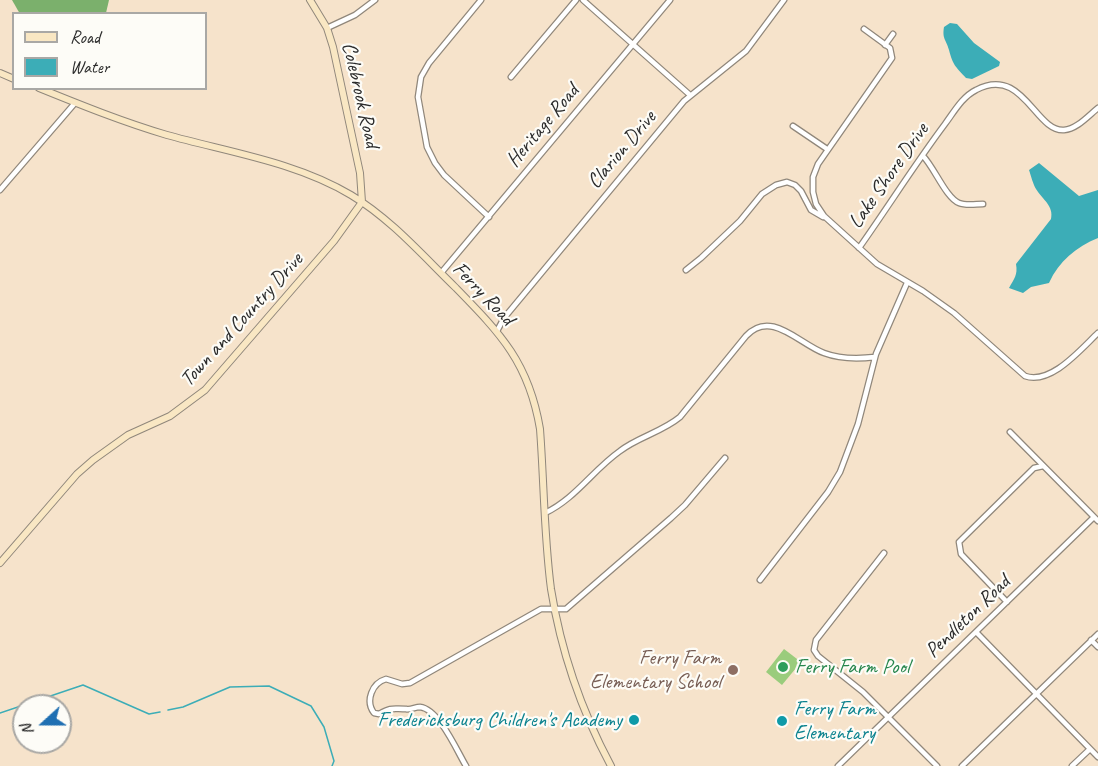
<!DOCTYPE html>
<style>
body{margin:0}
#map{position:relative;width:1098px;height:766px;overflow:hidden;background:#f6e3cb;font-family:Caveat,sans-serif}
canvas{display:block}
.legend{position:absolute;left:12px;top:12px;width:195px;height:78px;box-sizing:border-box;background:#fdfcf7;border:2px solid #a9a8a5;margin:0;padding:8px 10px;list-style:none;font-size:18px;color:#2b2b2b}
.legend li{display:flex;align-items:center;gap:12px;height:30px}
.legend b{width:30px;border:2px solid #a9a8a5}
.north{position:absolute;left:12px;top:694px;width:60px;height:60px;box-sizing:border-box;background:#fdfcf7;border:2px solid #a9a8a5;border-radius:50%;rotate:249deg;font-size:16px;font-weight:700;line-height:24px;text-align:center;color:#2b2b2b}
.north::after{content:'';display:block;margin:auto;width:21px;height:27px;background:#1f6fb2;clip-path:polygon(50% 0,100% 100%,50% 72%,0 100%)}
</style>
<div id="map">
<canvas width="1098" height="766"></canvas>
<ul class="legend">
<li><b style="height:8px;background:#f9e7c3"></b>Road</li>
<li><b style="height:16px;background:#3cadb7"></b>Water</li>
</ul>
<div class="north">N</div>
</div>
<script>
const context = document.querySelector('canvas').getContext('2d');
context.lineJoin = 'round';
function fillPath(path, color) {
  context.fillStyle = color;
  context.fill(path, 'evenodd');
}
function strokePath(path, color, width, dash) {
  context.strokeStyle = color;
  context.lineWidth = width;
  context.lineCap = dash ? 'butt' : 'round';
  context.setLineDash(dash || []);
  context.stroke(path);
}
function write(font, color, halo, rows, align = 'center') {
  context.font = font + ' Caveat,sans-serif';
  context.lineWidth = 4.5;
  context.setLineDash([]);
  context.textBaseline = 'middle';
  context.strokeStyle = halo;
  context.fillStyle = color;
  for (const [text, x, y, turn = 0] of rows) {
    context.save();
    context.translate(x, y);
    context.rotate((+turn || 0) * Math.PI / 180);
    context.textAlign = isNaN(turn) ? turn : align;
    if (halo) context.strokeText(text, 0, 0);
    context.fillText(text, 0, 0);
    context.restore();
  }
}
const green = new Path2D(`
 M 784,649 L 801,662 L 782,685 L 766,672 Z`);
const forest = new Path2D(`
 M 12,0 L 109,0 L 106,13 L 20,14 Z`);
const water = new Path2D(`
 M 950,23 L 957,24 L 974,43 L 1000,62 L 999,66 L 972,79 L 966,78 C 955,66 953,65 949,50 C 946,39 942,39 944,27 Z
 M 1039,163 L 1079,196 L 1098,190 L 1098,238 C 1076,247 1059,261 1049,283 L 1031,287 L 1023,293 L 1009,288 C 1014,279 1018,275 1016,264 L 1051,219 C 1054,206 1043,200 1036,189 C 1033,184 1031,176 1029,170 Z`);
const stream = new Path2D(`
 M 168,710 L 183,707 L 230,687 L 269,686 L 311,706 L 324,727 L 334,761 L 332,766
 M 0,713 L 83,685 L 149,714 L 160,712`);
const street = new Path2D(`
 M 481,0 L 429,63 L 421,77 L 418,97 L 427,147 L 435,163 L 444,175 L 489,217
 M 583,0 L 690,95
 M 327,28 L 355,15 L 375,0
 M 864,29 L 890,48 L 892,58 L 818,164 L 813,177 L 813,192 L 816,204 L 824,216 L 877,264 L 923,291 L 954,313 L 1025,376 C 1051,385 1080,350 1098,333
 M 885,45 L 893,34
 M 511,77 L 576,0
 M 793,126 L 827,149
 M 923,156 C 934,167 946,198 959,203 C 966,206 976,204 983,204
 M 0,190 L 75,103
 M 859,248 C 888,207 915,164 945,124 C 954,112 962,97 976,90 C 1023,65 1035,132 1064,130 C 1077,129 1088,116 1098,108
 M 686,270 L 701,258 L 740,221 L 762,194 L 776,185 L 787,182 L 795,185 L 801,191 L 811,210 L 823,217
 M 441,273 L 670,0
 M 497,331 L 504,318 L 684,101 L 746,51 L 784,0
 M 1010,432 L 1098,521
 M 545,513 C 575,499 593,470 620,451 C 638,437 662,432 680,417 L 746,336 C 771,309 799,344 824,353 C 840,359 858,359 875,357
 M 884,553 L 816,640 L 814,650 L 818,656 L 863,692 L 937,766
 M 760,580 L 828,492 L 840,472 L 858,424 L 876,354 L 907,283
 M 1007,602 L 961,554 L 959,542 L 1034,468 L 1043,466
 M 976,632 L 1098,757
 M 1091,640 L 1098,647
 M 466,766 C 457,751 439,709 420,707 C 415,707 411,710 406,709 C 392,709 392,707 379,714 L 374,713 C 365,701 372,683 386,679 L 402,684 L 410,683 L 541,609 L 566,609 L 671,518 L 685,505 L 725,458
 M 838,766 L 1094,517
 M 962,766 L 1098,634
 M 1072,766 L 1090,749`);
const secondary = new Path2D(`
 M 310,0 L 327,28 L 333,47 L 360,173 L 362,202
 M 0,73 L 14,79
 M 39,88 C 81,105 123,122 167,135 C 228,152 296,162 351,195 C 391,219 423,256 456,288 C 501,334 529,363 540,429 C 544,482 544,536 551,589 C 561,652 581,710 611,766
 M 0,563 L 77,474 L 93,460 L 128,435 L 170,416 L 205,390 L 334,241 L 362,202`);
const markers = [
 [783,667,6,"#2e9e5b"],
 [733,670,6,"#8d6e63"],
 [634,720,6,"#0f9aa8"],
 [782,721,6,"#0f9aa8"]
];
const streetNames = [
 ["Colebrook Road",360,95,77],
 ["Heritage Road",543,126,-50],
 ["Clarion Drive",622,150,-50],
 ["Lake Shore Drive",889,176,-55],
 ["Ferry Road",483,294,46],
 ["Town and Country Drive",242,320,-48],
 ["Pendleton Road",968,617,-44]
];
const educationNames = [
 ["Ferry Farm",721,658],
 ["Elementary School",721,682]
];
const leisureNames = [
 ["Ferry Farm Pool",795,667]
];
const cultureNames = [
 ["Ferry Farm",794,709],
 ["Elementary",794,733],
 ["Fredericksburg Children's Academy",622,720,"right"]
];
fillPath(green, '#9acc7c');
fillPath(forest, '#7bb06c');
fillPath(water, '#3cadb7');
strokePath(stream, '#3cadb7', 1.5);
strokePath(street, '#90877b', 7);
strokePath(secondary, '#90877b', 8);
strokePath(street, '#fff', 4.5);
strokePath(secondary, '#f9e7c3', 6);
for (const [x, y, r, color] of markers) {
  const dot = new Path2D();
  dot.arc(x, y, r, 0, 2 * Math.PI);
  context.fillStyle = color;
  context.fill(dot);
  strokePath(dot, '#fdfcf7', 2);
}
write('21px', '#2b2b2b', '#fdfcf7', streetNames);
write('21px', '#785e54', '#fdfcf7', educationNames, 'right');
write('21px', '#27864d', '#fdfcf7', leisureNames, 'left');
write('21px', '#0d838f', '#fdfcf7', cultureNames, 'left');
</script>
